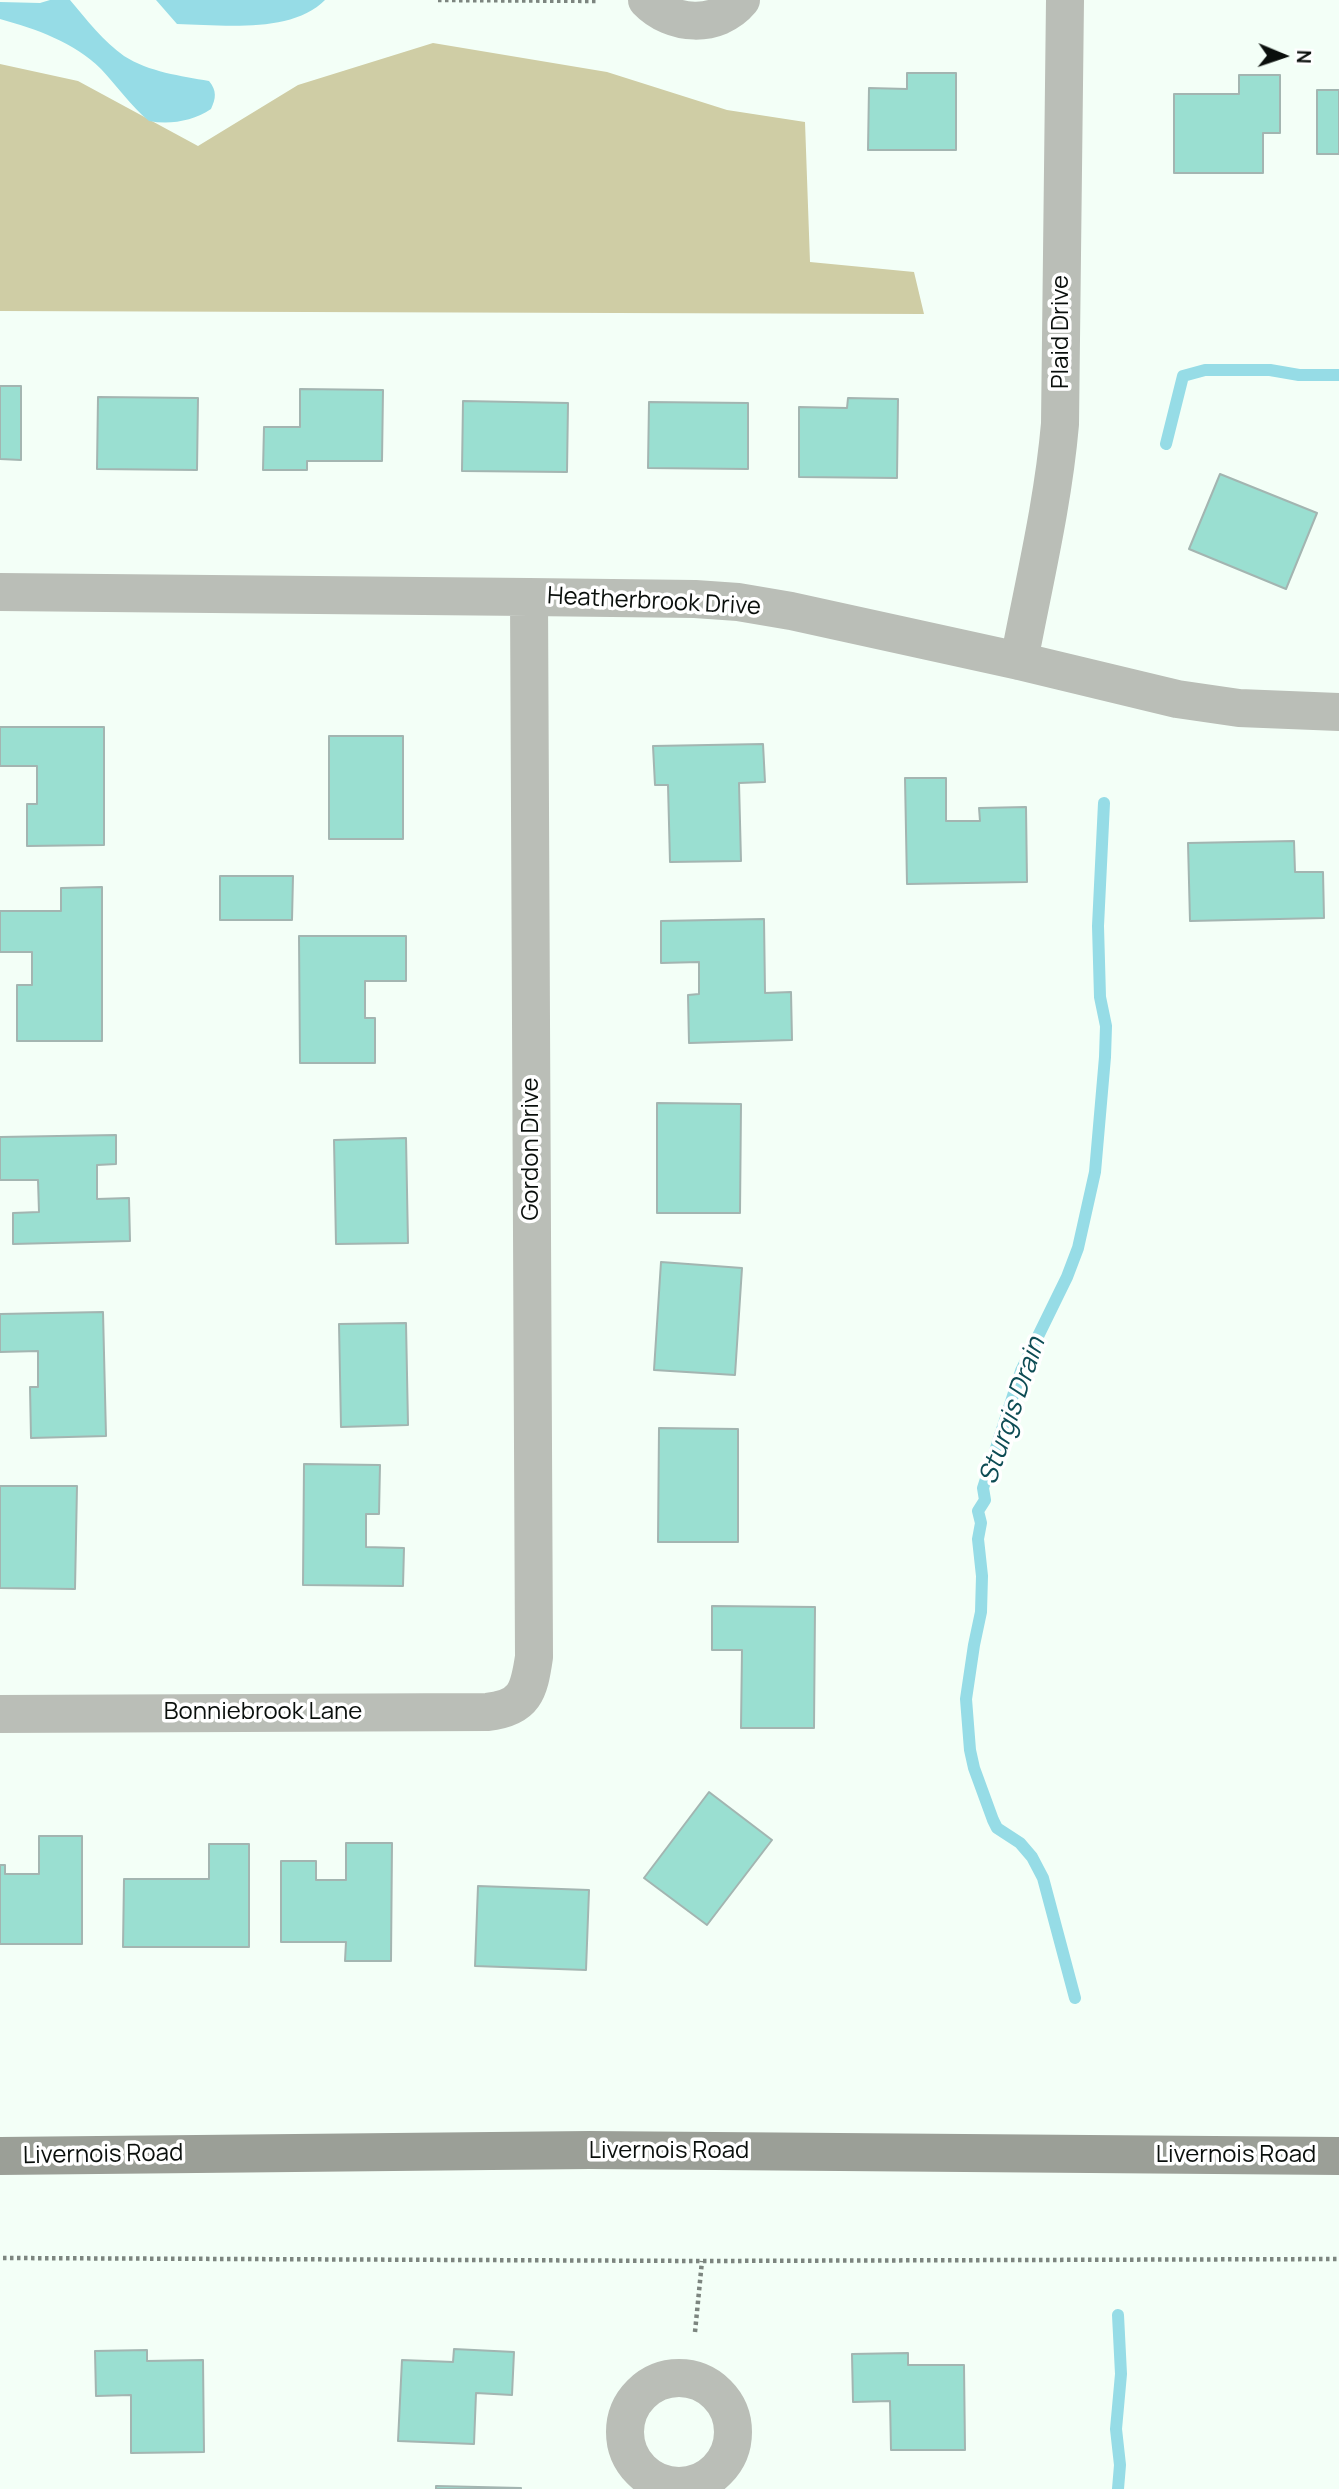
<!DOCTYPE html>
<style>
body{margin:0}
#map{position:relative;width:1339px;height:2489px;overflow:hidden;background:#f3fff7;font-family:Manrope,sans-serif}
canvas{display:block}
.north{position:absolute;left:1248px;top:21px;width:70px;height:70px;-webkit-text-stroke:5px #fff;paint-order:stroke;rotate:92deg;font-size:19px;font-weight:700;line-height:28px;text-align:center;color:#0a0f0c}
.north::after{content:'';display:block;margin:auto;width:24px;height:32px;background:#0a0f0c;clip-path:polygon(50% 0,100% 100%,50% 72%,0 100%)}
</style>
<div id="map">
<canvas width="1339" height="2489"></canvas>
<div class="north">N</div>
</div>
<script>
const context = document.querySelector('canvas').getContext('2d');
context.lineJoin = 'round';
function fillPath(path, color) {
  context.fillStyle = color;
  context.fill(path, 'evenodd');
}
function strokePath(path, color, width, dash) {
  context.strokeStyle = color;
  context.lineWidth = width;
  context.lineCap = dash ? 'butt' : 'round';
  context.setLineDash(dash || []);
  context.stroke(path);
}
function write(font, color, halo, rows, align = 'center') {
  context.font = font + ' Manrope,sans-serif';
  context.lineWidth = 7;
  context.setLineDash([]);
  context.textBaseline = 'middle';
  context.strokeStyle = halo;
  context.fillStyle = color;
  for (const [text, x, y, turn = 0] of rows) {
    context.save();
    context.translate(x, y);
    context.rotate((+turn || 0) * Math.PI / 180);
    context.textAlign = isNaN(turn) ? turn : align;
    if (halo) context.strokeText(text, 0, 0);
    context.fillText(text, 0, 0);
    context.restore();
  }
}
const green = new Path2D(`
 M 433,43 L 607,72 L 727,110 L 805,122 L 810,262 L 914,272 L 924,314 L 0,311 L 0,64 L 78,81 L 198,146 L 298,85 Z`);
const water = new Path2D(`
 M 50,0 L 70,0 C 86,19 104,42 124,56 C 149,72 181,76 209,81 C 217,91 216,98 211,109 C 193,121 170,125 149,121 C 131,106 117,86 101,69 C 74,42 36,29 0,19 L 0,2 L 40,3 Z
 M 156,0 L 325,0 C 292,34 221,25 177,24 Z`);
const stream = new Path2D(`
 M 1166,444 L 1183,376 L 1205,370 L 1270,370 L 1299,375 L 1339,375
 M 1075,1998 L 1043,1878 L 1032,1857 L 1020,1843 L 997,1828 L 993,1820 L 974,1768 L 970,1750 L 966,1699 L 974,1645 L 981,1612 L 982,1576 L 978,1539 L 981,1523 L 978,1511 L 985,1500 L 983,1488 L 1021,1371 L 1067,1277 L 1078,1248 L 1095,1172 L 1105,1057 L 1106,1026 L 1100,997 L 1098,926 L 1104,803
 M 1118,2489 L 1120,2465 L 1116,2429 L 1121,2374 L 1118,2315`);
const building = new Path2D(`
 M 907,73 L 956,73 L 956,150 L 868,150 L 869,88 L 907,89 Z
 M 1239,75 L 1280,75 L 1280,133 L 1263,133 L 1263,173 L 1174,173 L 1174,94 L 1239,94 Z
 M 1317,90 L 1339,90 L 1339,154 L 1317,154 Z
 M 0,386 L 21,386 L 21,460 L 0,459 Z
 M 300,389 L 383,390 L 382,461 L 307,461 L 307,470 L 263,470 L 264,427 L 300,427 Z
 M 98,397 L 198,398 L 197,470 L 97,469 Z
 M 848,398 L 898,399 L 897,478 L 799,477 L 799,407 L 847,408 Z
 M 463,401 L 568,403 L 567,472 L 462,471 Z
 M 649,402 L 748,403 L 748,469 L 648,468 Z
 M 1220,474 L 1317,513 L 1286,589 L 1189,549 Z
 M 0,727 L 104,727 L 104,845 L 27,846 L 27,804 L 37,804 L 37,766 L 0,766 Z
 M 329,736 L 403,736 L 403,839 L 329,839 Z
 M 763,744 L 765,782 L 739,783 L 741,861 L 670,862 L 668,785 L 655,785 L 653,746 Z
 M 905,778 L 946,778 L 946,821 L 980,821 L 979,808 L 1026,807 L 1027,882 L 907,884 Z
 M 1294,841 L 1295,872 L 1323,872 L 1324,918 L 1190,921 L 1188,843 Z
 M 220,876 L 293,876 L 292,920 L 220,920 Z
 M 102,887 L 102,1041 L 17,1041 L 17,985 L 32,985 L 32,952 L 0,952 L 0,911 L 61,911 L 61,888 Z
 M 764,919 L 765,993 L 791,992 L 792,1040 L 689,1043 L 688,995 L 699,994 L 699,962 L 661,963 L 661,921 Z
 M 299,936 L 406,936 L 406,981 L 365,981 L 365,1018 L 375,1018 L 375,1063 L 300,1063 Z
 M 657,1103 L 741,1104 L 740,1213 L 657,1213 Z
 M 116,1135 L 116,1164 L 97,1165 L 97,1199 L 129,1198 L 130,1241 L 13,1244 L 13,1213 L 39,1212 L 38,1180 L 0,1180 L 0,1137 Z
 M 406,1138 L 408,1243 L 336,1244 L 334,1140 Z
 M 661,1262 L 742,1268 L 735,1375 L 654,1370 Z
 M 103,1312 L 106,1436 L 31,1438 L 30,1387 L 38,1387 L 38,1351 L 0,1352 L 0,1314 Z
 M 406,1323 L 408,1425 L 341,1427 L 339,1324 Z
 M 659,1428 L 738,1429 L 738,1542 L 658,1542 Z
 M 304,1464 L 380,1465 L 379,1514 L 366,1514 L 366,1547 L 404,1548 L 403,1586 L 303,1585 Z
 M 0,1486 L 77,1486 L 75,1589 L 0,1588 Z
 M 712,1606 L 815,1607 L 814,1728 L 741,1728 L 742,1650 L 712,1650 Z
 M 709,1792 L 772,1840 L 707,1925 L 644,1878 Z
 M 39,1836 L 82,1836 L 82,1944 L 0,1944 L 0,1865 L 5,1865 L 5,1874 L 39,1874 Z
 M 346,1843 L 392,1843 L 391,1961 L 345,1961 L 346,1942 L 281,1942 L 281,1861 L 316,1861 L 316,1880 L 346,1880 Z
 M 209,1844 L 249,1844 L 249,1947 L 123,1947 L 124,1879 L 209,1879 Z
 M 478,1886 L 589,1890 L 586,1970 L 475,1966 Z
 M 454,2349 L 514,2352 L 512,2395 L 476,2393 L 474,2444 L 398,2441 L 402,2360 L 453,2362 Z
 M 147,2350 L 147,2361 L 203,2360 L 204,2452 L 131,2453 L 131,2395 L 96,2396 L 95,2351 Z
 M 908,2353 L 908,2365 L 964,2365 L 965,2450 L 891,2450 L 890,2401 L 853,2402 L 852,2354 Z
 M 436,2486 L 521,2488 L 521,2489 L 436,2489 Z`);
const path = new Path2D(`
 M 438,0 L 598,1
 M 3,2258 L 702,2261 L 1339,2259
 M 695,2332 L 702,2261`);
const street = new Path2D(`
 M 647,0 C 672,26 717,29 741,0
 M 0,592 L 529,597 L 695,599 L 738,602 L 791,611 L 1019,661 L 1177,699 L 1239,708 L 1339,712
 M 1019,661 C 1034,582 1053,504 1060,424 L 1065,0
 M 0,1714 L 487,1712 C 525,1708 529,1691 534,1657 L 529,597
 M625 2432a54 54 0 1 1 108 0a54 54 0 1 1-108 0Z`);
const secondary = new Path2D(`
 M 0,2156 L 590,2150 L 1339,2156`);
const streetNames = [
 ["Plaid Drive",1061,332,-90],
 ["Heatherbrook Drive",654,602,3],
 ["Gordon Drive",531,1149,-90],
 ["Bonniebrook Lane",263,1712],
 ["Livernois Road",669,2151],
 ["Livernois Road",103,2155,-1],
 ["Livernois Road",1236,2155]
];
const waterNames = [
 ["Sturgis Drain",1013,1411,-71]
];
fillPath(green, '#cfcda5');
fillPath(water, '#96dce6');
strokePath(stream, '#96dce6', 12);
fillPath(building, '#9adfd1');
strokePath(building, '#a3b5b1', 2);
strokePath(path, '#7c857f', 4.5, [3.5, 3.5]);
strokePath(street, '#babeb7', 38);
strokePath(secondary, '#9b9f97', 38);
write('24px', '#0a0f0c', '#fff', streetNames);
write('italic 26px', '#0d4c54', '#fff', waterNames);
</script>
